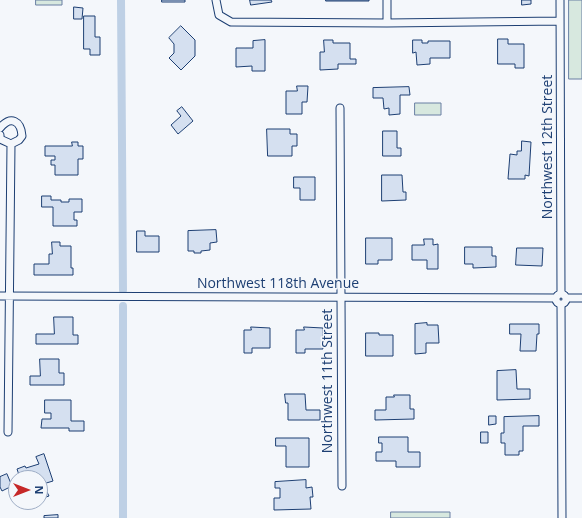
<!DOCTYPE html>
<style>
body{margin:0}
#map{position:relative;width:582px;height:518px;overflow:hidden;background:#f4f7fb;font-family:"Open Sans",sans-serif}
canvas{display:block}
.north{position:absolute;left:8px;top:470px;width:40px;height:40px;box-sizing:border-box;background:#f4f7fb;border:1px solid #9eadc5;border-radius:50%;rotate:90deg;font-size:11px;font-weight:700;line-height:16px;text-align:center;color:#1d3f73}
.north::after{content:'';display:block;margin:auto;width:14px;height:18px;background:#c62828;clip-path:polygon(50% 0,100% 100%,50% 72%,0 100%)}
</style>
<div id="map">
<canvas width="582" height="518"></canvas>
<div class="north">N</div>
</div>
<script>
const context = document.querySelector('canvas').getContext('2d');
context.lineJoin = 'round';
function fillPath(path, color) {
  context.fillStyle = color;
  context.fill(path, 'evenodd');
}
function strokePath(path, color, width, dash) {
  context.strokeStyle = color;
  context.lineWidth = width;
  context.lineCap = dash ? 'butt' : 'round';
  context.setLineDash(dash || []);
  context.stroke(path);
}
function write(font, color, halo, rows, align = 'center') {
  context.font = font + ' "Open Sans",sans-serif';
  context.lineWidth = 3;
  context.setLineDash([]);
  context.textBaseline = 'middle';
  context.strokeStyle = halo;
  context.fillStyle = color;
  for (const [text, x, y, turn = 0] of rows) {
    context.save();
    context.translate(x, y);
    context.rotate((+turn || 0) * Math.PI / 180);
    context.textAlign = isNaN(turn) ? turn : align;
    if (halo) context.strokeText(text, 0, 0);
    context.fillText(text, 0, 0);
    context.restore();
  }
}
const green = new Path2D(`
 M 36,0 L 62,0 L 62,5 L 36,5 Z
 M 569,0 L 582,0 L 582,79 L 569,79 Z
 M 415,103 L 441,103 L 441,115 L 415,115 Z
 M 391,512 L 450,512 L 450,518 L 391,518 Z`);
const canal = new Path2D(`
 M 121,0 L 123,290
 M 123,306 L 123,518`);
const building = new Path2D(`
 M 162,0 L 185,0 L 185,2 L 162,2 Z
 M 250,0 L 271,0 L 272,2 L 251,5 Z
 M 326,0 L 369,0 L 369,1 L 326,1 Z
 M 522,0 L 531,0 L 531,4 L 522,5 Z
 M 74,7 L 83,8 L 82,19 L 74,19 Z
 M 84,16 L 95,16 L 95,37 L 100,37 L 100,55 L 90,55 L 90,49 L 84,49 Z
 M 181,26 L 195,40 L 195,56 L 181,70 L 169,58 L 174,53 L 174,44 L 169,38 Z
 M 498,39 L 508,39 L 508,44 L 524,44 L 524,68 L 515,68 L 515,64 L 498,64 Z
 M 265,40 L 265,71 L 252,71 L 252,66 L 236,67 L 236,48 L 253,48 L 253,41 Z
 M 324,40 L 333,40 L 333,43 L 350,43 L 350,59 L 356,59 L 356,64 L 338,64 L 338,69 L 320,70 L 320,52 L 324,52 Z
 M 413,40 L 422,40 L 422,43 L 428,43 L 428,41 L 450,41 L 450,58 L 430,58 L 430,64 L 417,65 L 416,52 L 413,53 Z
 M 297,86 L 308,86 L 307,102 L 302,102 L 302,114 L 286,114 L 286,91 L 297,91 Z
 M 409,87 L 410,95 L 400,95 L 400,114 L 389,115 L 389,108 L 384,109 L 383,98 L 373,98 L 373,88 Z
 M 182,107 L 193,121 L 178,134 L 171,125 L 181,116 L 177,111 Z
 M 267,129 L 290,129 L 290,134 L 297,134 L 297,146 L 292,146 L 292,156 L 268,156 Z
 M 383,131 L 397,131 L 397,148 L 401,148 L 401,156 L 383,156 Z
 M 522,141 L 531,142 L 529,176 L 525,175 L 525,179 L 508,179 L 510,154 L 517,155 L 517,151 L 521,151 Z
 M 72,142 L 78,142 L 78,146 L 83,146 L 83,159 L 78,159 L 78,175 L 55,175 L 55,165 L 51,165 L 51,160 L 55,160 L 55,156 L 45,156 L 45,146 L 72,146 Z
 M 382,175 L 402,175 L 403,192 L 406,192 L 406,200 L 382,201 Z
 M 294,177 L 315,177 L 315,200 L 300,200 L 300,188 L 294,188 Z
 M 42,196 L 51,196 L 51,200 L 61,200 L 61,202 L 69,202 L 69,199 L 82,199 L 82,212 L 74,212 L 74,220 L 77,220 L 77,226 L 53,226 L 53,207 L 42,207 Z
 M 216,230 L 217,242 L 210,243 L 210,250 L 201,251 L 201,253 L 194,253 L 194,251 L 188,251 L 188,231 Z
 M 137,231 L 145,231 L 145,236 L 159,236 L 159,252 L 137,252 Z
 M 366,238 L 392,238 L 392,260 L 378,260 L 378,264 L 366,264 Z
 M 424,239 L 433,239 L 433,245 L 438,244 L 438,269 L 427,269 L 427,260 L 412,260 L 412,245 L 424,245 Z
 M 52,242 L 60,242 L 60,246 L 71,246 L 71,268 L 73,268 L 73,275 L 34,275 L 34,264 L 49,264 L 49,254 L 52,254 Z
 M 465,247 L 492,247 L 492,256 L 496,256 L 496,267 L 473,268 L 473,264 L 465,264 Z
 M 517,248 L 543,248 L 542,266 L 516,265 Z
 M 54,317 L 73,317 L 73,335 L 78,335 L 78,344 L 36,344 L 36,334 L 54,334 Z
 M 427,323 L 427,325 L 438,325 L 439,343 L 426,343 L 426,353 L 415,354 L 415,324 Z
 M 510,324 L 539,324 L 539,334 L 537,334 L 536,351 L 520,351 L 521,334 L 510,334 Z
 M 251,327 L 270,328 L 270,348 L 252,348 L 252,353 L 244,353 L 244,330 L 251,330 Z
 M 304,327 L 323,328 L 323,349 L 305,349 L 305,353 L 296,353 L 296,330 L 304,330 Z
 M 366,333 L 379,333 L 379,335 L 393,335 L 393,356 L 366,356 Z
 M 40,359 L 59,359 L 59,373 L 64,373 L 64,385 L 30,385 L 30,376 L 40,376 Z
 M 516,370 L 517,389 L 530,389 L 530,399 L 497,400 L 497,371 Z
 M 285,394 L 305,394 L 306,410 L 320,410 L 320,420 L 288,420 L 288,403 L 286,403 Z
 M 394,395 L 410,395 L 410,409 L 414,409 L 414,419 L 375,420 L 375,410 L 386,410 L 386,397 L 394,397 Z
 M 45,400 L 71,400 L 71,421 L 84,421 L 84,431 L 69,431 L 69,428 L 41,428 L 42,419 L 51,419 L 51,413 L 45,413 Z
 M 489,416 L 496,416 L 496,424 L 489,425 Z
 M 539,416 L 539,426 L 523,426 L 523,451 L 519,451 L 519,455 L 505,455 L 505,443 L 501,443 L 501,433 L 504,433 L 504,417 Z
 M 481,432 L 488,432 L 488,443 L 481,443 Z
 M 379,437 L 408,437 L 408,452 L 420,452 L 420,467 L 396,467 L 396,461 L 376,461 L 376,452 L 382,452 L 382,443 L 379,443 Z
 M 276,438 L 309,438 L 309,467 L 286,467 L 286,446 L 276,446 Z
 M 44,454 L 53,481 L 43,484 L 49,496 L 40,499 L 40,478 L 20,478 L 17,469 L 25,466 L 26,468 L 39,464 L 36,457 Z
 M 7,474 L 12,486 L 2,491 L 0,487 L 0,477 Z
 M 306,480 L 306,488 L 312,487 L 313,497 L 310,497 L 311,509 L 274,510 L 274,498 L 280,498 L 280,488 L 275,488 L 275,482 Z
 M 58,515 L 58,518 L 44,518 L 44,516 Z`);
const minor = new Path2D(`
 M 216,0 L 219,15 L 231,22 L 387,23 L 560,21
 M 560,0 L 561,293
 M 387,23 L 387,0
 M 340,108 L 342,486
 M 0,128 C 11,115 21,121 22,136 L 19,140 L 11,144
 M 0,135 L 0,139 L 11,144
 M556 299a5 5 0 1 1 10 0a5 5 0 1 1-10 0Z
 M 0,296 L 556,298
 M 566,298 L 582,298
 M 561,304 L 562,518
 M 8,432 L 11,144`);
const streetNames = [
 ["Northwest 12th Street",548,147,-90],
 ["Northwest 118th Avenue",278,284],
 ["Northwest 11th Street",328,381,-90]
];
fillPath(green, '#d7e8df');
strokePath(green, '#687fa3', 1);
strokePath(canal, '#bed0e5', 8);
fillPath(building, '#d5e0f0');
strokePath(building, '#1d3f73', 1);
strokePath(minor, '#1d3f73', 9);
strokePath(minor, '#f4f7fb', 7);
write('14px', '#1d3f73', '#f4f7fb', streetNames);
</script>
